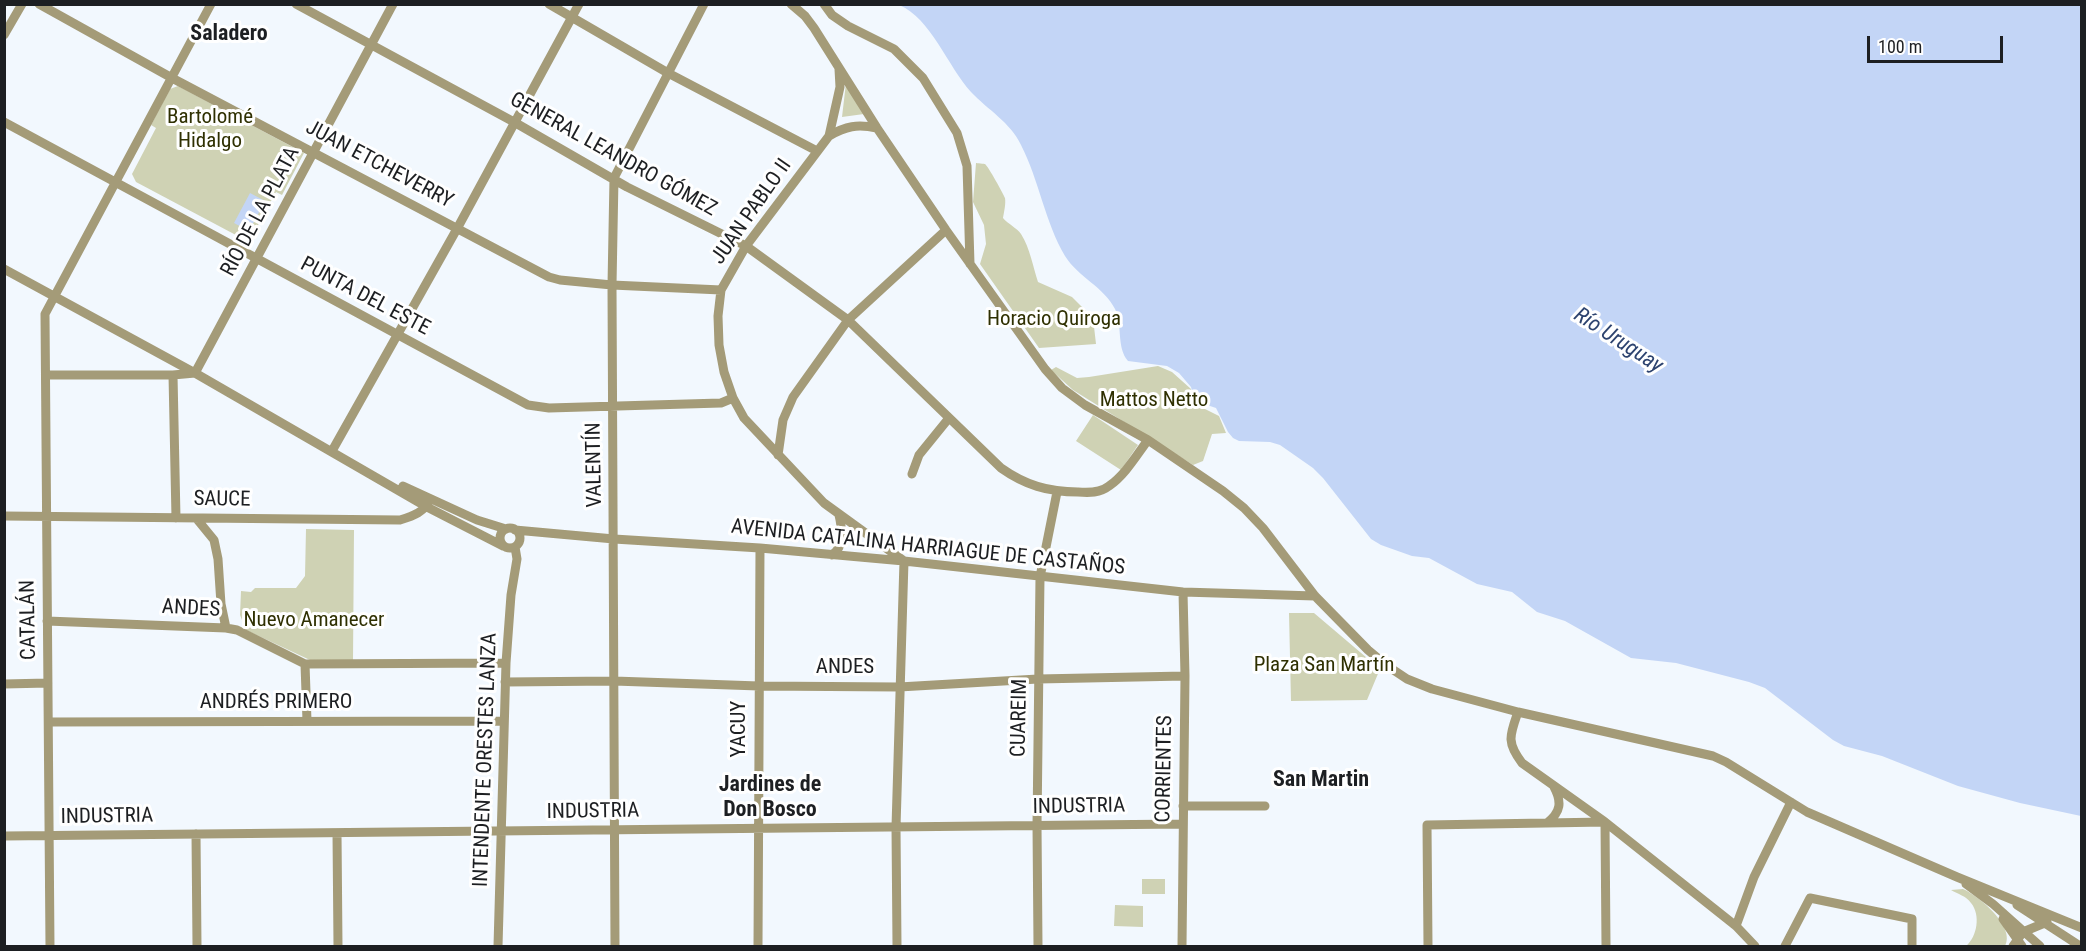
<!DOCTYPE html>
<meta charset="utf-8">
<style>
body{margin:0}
#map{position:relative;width:2086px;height:951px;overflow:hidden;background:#f2f8fe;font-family:"Roboto Condensed",sans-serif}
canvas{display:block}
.frame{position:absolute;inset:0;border:6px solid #1d1f22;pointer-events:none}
.scale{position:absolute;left:1867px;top:36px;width:136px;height:27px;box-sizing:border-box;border:3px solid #1d1f22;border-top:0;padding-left:8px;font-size:18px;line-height:21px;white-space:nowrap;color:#1d1f22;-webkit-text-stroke:4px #fff;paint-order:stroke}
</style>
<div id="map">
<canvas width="2086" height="951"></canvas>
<div class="frame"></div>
<div class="scale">100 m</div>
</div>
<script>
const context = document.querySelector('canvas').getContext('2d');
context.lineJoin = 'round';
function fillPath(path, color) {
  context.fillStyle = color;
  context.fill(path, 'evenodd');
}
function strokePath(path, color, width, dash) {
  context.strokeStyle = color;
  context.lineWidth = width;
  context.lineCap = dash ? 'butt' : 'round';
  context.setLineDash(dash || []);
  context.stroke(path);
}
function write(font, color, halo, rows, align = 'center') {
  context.font = font + ' "Roboto Condensed",sans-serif';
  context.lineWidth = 6;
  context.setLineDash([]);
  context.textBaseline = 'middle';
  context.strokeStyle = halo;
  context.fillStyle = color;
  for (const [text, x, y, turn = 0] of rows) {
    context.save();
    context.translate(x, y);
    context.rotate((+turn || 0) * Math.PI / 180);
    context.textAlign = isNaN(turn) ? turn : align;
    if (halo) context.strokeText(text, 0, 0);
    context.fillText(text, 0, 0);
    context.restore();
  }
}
const green = new Path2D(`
 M 846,83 L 864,114 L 842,117 Z
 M 178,86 L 304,153 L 282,195 L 276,192 L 249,242 L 136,182 L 132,174 L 156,128 L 151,125 L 170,89 Z
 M 976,163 C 976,163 985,164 985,164 C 988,166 1004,195 1005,198 C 1006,204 1004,212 1003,218 C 1008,224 1017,228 1021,234 C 1030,248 1033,267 1038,282 L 1072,297 L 1093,318 L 1096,344 L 1039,348 L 980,264 L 986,244 L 984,225 L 973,202 Z
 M 1158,366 L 1172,372 L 1191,389 L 1193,403 L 1219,416 L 1226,433 L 1212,434 L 1203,461 L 1193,465 L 1073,390 L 1051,370 L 1056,367 L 1077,378 L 1089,377 Z
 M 1093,415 L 1138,445 L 1121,470 L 1076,441 Z
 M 306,529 L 354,530 L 353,661 L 310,660 L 246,630 L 240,615 L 241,591 L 251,592 L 255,588 L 296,588 L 305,576 Z
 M 1289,613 L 1314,613 L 1380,669 L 1367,700 L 1291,701 Z
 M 1142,879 L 1165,879 L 1165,894 L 1142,894 Z
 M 1963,889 C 1979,896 2016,927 2005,946 L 1966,946 C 1977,937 1981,915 1971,903 C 1966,896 1958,894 1951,890 Z
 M 1115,905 L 1143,906 L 1143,927 L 1114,926 Z`);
const water = new Path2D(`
 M 899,5 L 2081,5 L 2081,816 L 2020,803 L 1958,786 L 1882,756 L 1844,746 L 1833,740 L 1765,688 L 1749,682 L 1676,663 L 1631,658 L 1565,621 L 1537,612 L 1512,592 L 1477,584 L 1429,558 L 1412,556 L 1381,545 L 1371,539 L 1323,478 L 1313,468 L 1280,445 L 1270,442 L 1239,441 L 1233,438 L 1228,432 L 1216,408 L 1195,401 L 1191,387 L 1179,373 L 1167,366 L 1128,361 C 1116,347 1123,325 1115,309 C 1104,287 1078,277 1065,256 C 1045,222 1039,180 1021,145 C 1010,122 988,110 971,92 C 948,67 931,18 899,5 Z
 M 250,193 L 265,201 L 249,231 L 234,223 Z`);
const minor = new Path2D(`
 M 39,4 L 172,78 L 549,277 L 560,280 L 612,285 L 721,290
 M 296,4 L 514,122 L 627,187 L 746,246 L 848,320 L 1001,468 C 1025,485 1048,492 1078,492 C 1089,493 1100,493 1109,486 C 1125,475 1136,456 1148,440
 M 549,4 L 668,73 L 817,151
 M 791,4 L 805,16 L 814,28 L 877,128 L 946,230 L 1045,369 L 1062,388 L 1085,405 L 1148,440 L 1223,491 L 1244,508 L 1263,528 L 1315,596 L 1368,650 L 1386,665 L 1407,679 L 1432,689 L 1518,712 L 1713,756 L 1726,762 L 1807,812 L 1957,877 L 2082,928
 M 824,4 L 832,15 L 848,26 L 894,49 L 923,78 L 957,133 L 967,166 L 970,264
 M 4,35 L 22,4
 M 839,69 L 840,87 L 829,136 L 746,246 L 721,290 L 718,316 L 719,345 L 724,372 L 733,398 L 744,418 L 824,503 L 904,561 L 896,827 L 897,946
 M 4,122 L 528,405 L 549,408 L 721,403 L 733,398
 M 829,136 C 846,126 857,124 877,128
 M 4,269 L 195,373 L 427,507 L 503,546
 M 46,375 L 173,375 L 195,373 L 393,4
 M 173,375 L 176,518
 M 332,451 L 458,227 L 579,4
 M 778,455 L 783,420 L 793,397 L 848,320 L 946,230
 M 912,474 L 919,455 L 949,418
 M 403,486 L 477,520 L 506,529
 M 4,516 L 400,520 C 413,516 425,512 430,499
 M 196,518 L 214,540 L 218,559 L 221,604 L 226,628
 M500 538a10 10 0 1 1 20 0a10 10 0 1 1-20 0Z
 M 515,530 L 614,539 L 760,548 L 904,561 L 1183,592 L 1315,596
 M 832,555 C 845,547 842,528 839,515
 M 47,621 L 226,628 L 237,630 L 305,664 L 506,663
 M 305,664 L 307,721
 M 505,682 L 614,681 L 759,686 L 899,687 L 1038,679 L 1185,676
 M 4,684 L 48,683
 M 1518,712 C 1510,735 1506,742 1522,763 L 1605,822 L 1736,926 L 1755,946
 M 49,722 L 504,721
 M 1183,806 L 1265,806
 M 1547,823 C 1561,812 1562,802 1554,787
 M 337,833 L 338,946
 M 196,834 L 197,946
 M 4,836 L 1183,824
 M 1966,884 L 1993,904 L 2040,946
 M 2017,905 L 2080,946
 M 2003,919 L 2022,946
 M 1736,926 L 1754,877 L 1791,802
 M 50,946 L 45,314 L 211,4
 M 498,946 L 506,663 L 511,595 L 517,559 L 515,547
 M 615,946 L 612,285 L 614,178 L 704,4
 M 758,946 L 760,548
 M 1038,946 L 1037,825 L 1040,577 L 1057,492
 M 1182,946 L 1185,676 L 1183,592
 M 1428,946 L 1427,825 L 1605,822 L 1606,946
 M 1785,946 L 1810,898 L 1912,919 L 1912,946
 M 2013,946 L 2023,932 L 2047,922`);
const parkNames = [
 ["Bartolomé",210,118],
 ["Hidalgo",210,142],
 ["Horacio Quiroga",1054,320],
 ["Mattos Netto",1154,401],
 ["Nuevo Amanecer",314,621],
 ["Plaza San Martín",1324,666]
];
const streetNames = [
 ["GENERAL LEANDRO GÓMEZ",613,155,29],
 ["JUAN ETCHEVERRY",379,165,28],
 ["RÍO DE LA PLATA",261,212,-62],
 ["JUAN PABLO II",752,212,-55],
 ["PUNTA DEL ESTE",365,297,28],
 ["VALENTÍN",595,465,-91],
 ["SAUCE",222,500,1],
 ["AVENIDA CATALINA HARRIAGUE DE CASTAÑOS",928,548,6],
 ["ANDES",191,609,3],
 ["CATALÁN",29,620,-91],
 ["ANDES",845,668],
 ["ANDRÉS PRIMERO",276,703],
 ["CUAREIM",1020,718,-89],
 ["YACUY",740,729,-90],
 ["INTENDENTE ORESTES LANZA",486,760,-88],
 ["CORRIENTES",1165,769,-89],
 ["INDUSTRIA",1079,807,-1],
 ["INDUSTRIA",593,812,-1],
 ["INDUSTRIA",107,817,-1]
];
const neighbourhoodNames = [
 ["Saladero",229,34],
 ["San Martin",1321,780],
 ["Jardines de",770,785],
 ["Don Bosco",770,810]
];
const waterNames = [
 ["Río Uruguay",1618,341,33]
];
fillPath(green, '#cfd2b4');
fillPath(water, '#c3d5f6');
strokePath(minor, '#a49b78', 9);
write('21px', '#2f3002', '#fff', parkNames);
write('21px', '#1d1f22', '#fff', streetNames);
write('bold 22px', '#1d1f22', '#fff', neighbourhoodNames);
write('italic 22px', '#2d436f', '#fff', waterNames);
</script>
